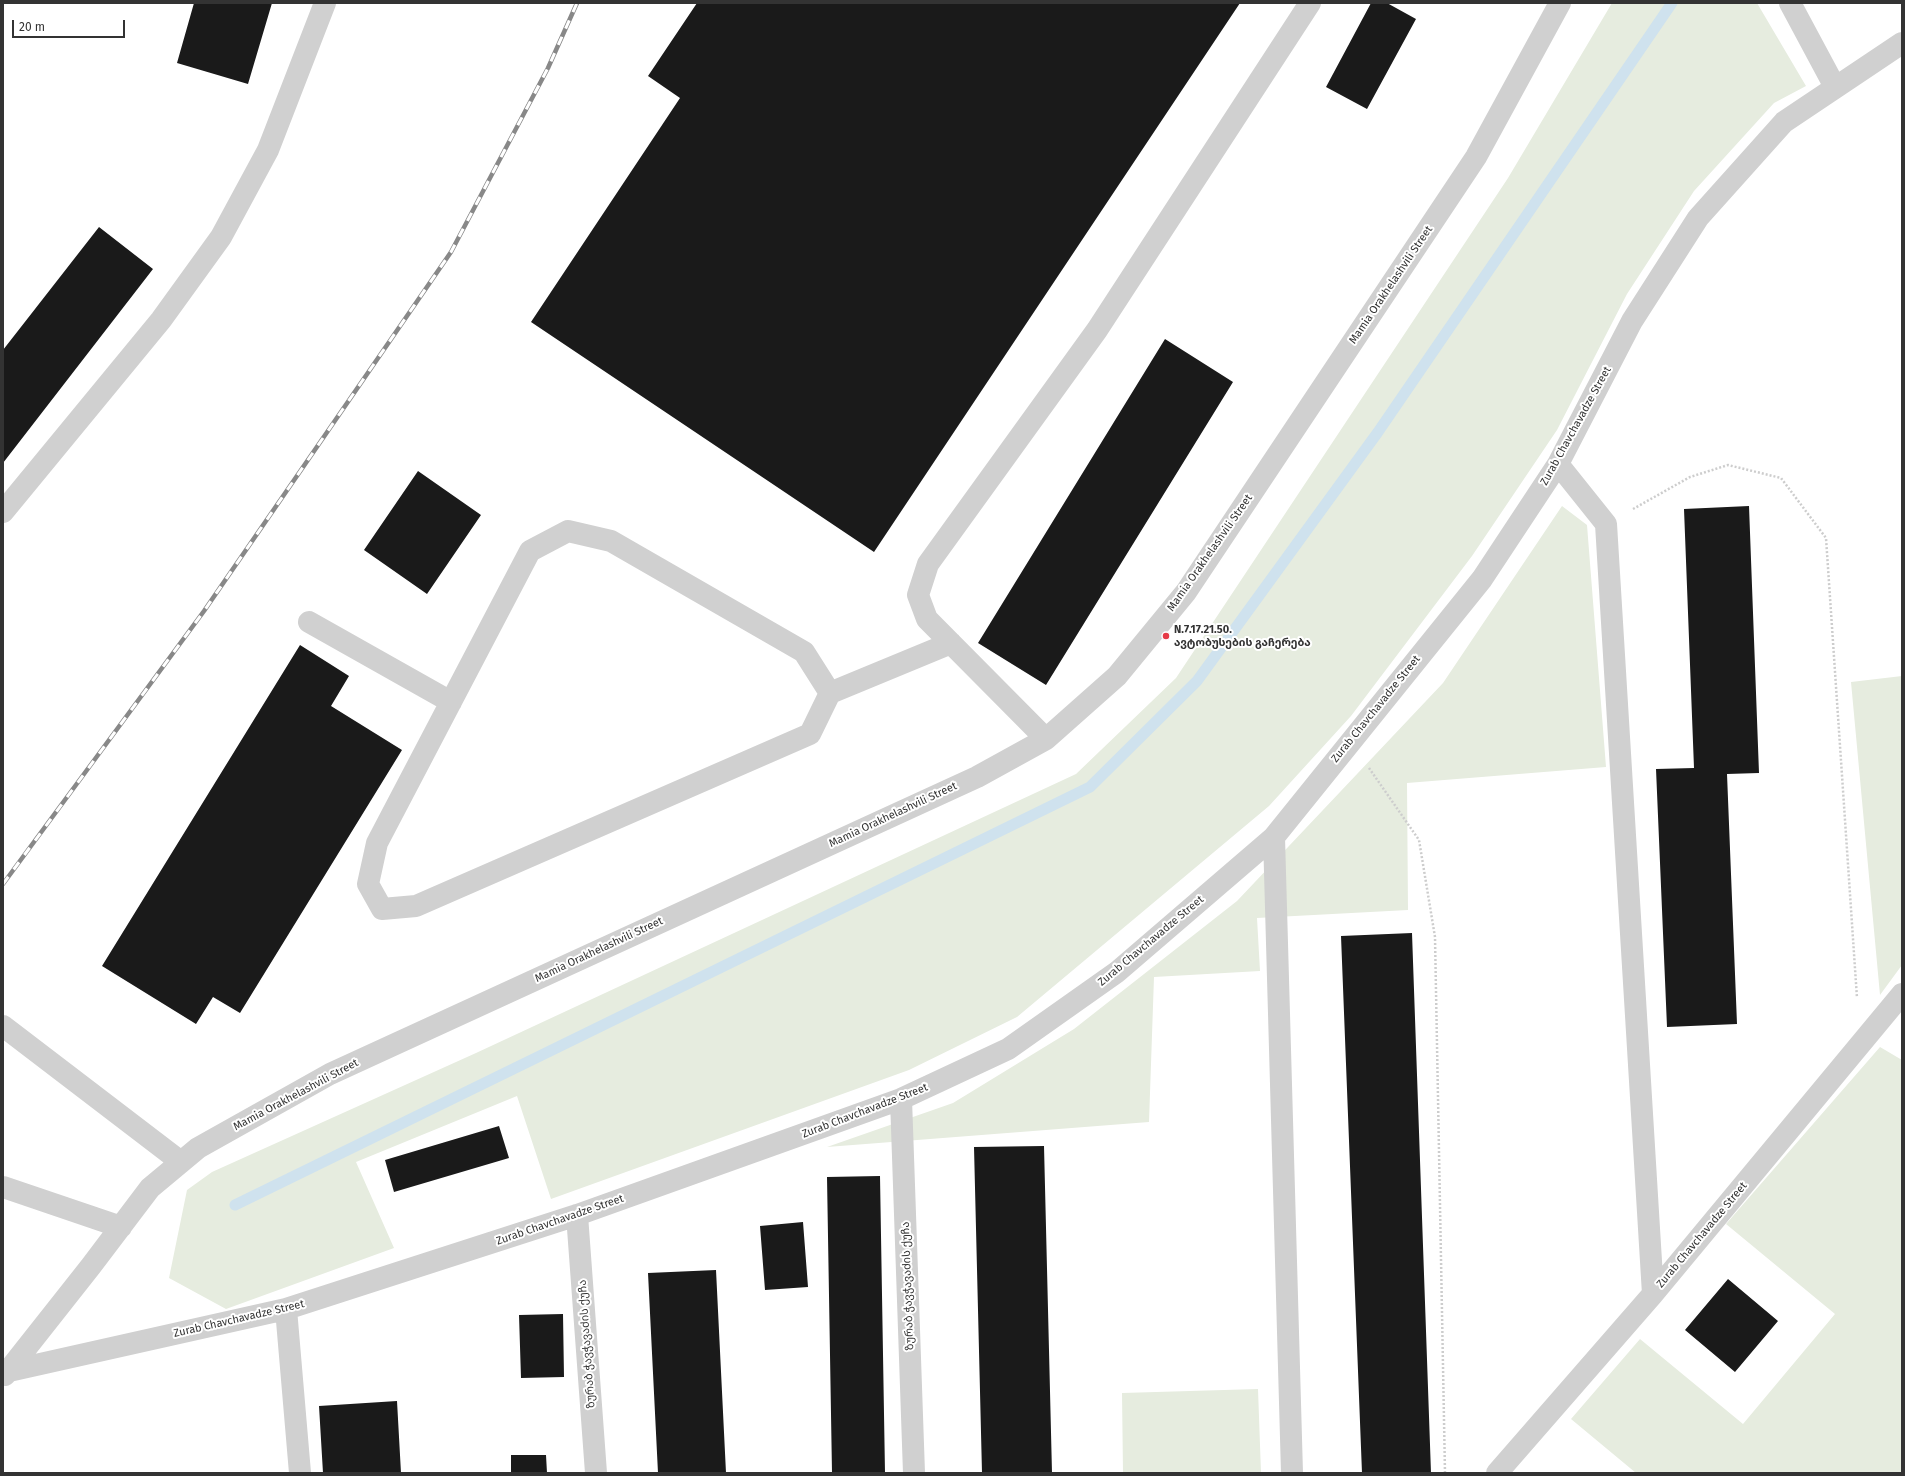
<!DOCTYPE html>
<meta charset="utf-8">
<style>
body{margin:0}
#map{position:relative;width:1905px;height:1476px;overflow:hidden;background:#fff;font-family:"Fira Sans",sans-serif}
canvas{display:block}
.frame{position:absolute;inset:0;border:4px solid #333;pointer-events:none}
.scale{position:absolute;left:12px;top:20px;width:113px;height:18px;box-sizing:border-box;border:2px solid #333;border-top:0;padding-left:5px;font-size:12px;line-height:14px;white-space:nowrap;color:#333;-webkit-text-stroke:3px #fff;paint-order:stroke}
</style>
<div id="map">
<canvas width="1905" height="1476"></canvas>
<div class="frame"></div>
<div class="scale">20 m</div>
</div>
<script>
const context = document.querySelector('canvas').getContext('2d');
context.lineJoin = 'round';
function fillPath(path, color) {
  context.fillStyle = color;
  context.fill(path, 'evenodd');
}
function strokePath(path, color, width, dash) {
  context.strokeStyle = color;
  context.lineWidth = width;
  context.lineCap = dash ? 'butt' : 'round';
  context.setLineDash(dash || []);
  context.stroke(path);
}
function write(font, color, halo, rows, align = 'center') {
  context.font = font + ' "Fira Sans","Noto Sans Georgian",sans-serif';
  context.lineWidth = 4;
  context.setLineDash([]);
  context.textBaseline = 'middle';
  context.strokeStyle = halo;
  context.fillStyle = color;
  for (const [text, x, y, turn = 0] of rows) {
    context.save();
    context.translate(x, y);
    context.rotate((+turn || 0) * Math.PI / 180);
    context.textAlign = isNaN(turn) ? turn : align;
    if (halo) context.strokeText(text, 0, 0);
    context.fillText(text, 0, 0);
    context.restore();
  }
}
const green = new Path2D(`
 M 1612,3 L 1757,3 L 1806,86 L 1774,103 L 1694,191 L 1627,294 L 1557,430 L 1472,556 L 1351,716 L 1269,806 L 1017,1017 L 909,1070 L 551,1199 L 517,1096 L 356,1162 L 394,1248 L 226,1309 L 169,1278 L 187,1190 L 212,1172 L 476,1053 L 1076,774 L 1176,678 L 1508,178 Z
 M 1562,506 L 1587,525 L 1606,767 L 1407,783 L 1408,910 L 1257,918 L 1260,971 L 1154,977 L 1149,1122 L 827,1147 L 953,1103 L 1074,1029 L 1237,901 L 1443,683 Z
 M 1902,676 L 1902,965 L 1880,995 L 1851,682 Z
 M 1880,1047 L 1902,1060 L 1902,1473 L 1636,1473 L 1571,1419 L 1640,1339 L 1743,1424 L 1835,1314 L 1726,1224 Z
 M 1258,1389 L 1261,1473 L 1123,1473 L 1122,1393 Z`);
const stream = new Path2D(`
 M 235,1205 L 1090,787 L 1197,681 L 1378,432 L 1672,3`);
const building = new Path2D(`
 M 194,3 L 272,3 L 248,84 L 177,63 Z
 M 697,3 L 1240,3 L 874,552 L 531,322 L 680,98 L 648,76 Z
 M 1371,3 L 1387,3 L 1416,19 L 1367,109 L 1326,87 Z
 M 99,227 L 153,269 L 3,463 L 3,350 Z
 M 1165,339 L 1233,382 L 1046,685 L 978,643 Z
 M 418,471 L 481,515 L 427,594 L 364,550 Z
 M 1749,506 L 1759,773 L 1727,774 L 1737,1024 L 1667,1027 L 1656,769 L 1694,768 L 1684,509 Z
 M 300,645 L 349,676 L 331,706 L 402,750 L 240,1013 L 213,997 L 196,1024 L 102,966 Z
 M 1412,933 L 1431,1473 L 1362,1473 L 1341,936 Z
 M 499,1126 L 509,1158 L 394,1192 L 385,1160 Z
 M 1044,1146 L 1052,1473 L 982,1473 L 974,1147 Z
 M 880,1176 L 885,1473 L 832,1473 L 827,1177 Z
 M 803,1222 L 808,1287 L 765,1290 L 760,1226 Z
 M 716,1270 L 726,1473 L 658,1473 L 648,1273 Z
 M 1728,1279 L 1778,1321 L 1735,1372 L 1685,1330 Z
 M 563,1314 L 564,1377 L 521,1378 L 519,1315 Z
 M 397,1401 L 401,1473 L 323,1473 L 319,1406 Z
 M 511,1455 L 546,1455 L 547,1473 L 511,1473 Z`);
const path = new Path2D(`
 M 1633,509 L 1690,477 L 1728,465 L 1781,478 L 1826,538 L 1857,998
 M 1369,768 L 1419,840 L 1435,937 L 1445,1473`);
const minor = new Path2D(`
 M 1790,3 L 1835,87
 M 1558,464 L 1606,524 L 1653,1294
 M 3,512 L 161,320 L 221,237 L 268,150 L 325,3
 M 568,531 L 611,541 L 804,652 L 830,693 L 810,734 L 416,906 L 382,909 L 368,884 L 377,843 L 530,551 Z
 M 309,622 L 451,702
 M 830,693 L 951,643
 M 1046,739 L 927,619 L 918,595 L 928,564 L 1097,330 L 1310,3
 M 1274,837 L 1292,1473
 M 3,1026 L 181,1162
 M 901,1099 L 914,1473
 M 3,1187 L 121,1227
 M 577,1215 L 596,1473
 M 286,1309 L 300,1473
 M 9,1371 L 286,1309 L 577,1215 L 901,1099 L 1008,1049 L 1117,972 L 1274,837 L 1482,579 L 1558,464 L 1632,321 L 1698,218 L 1784,122 L 1902,43
 M 5,1375 L 91,1266 L 150,1188 L 198,1148 L 330,1074 L 977,777 L 1046,739 L 1117,676 L 1186,592 L 1476,157 L 1560,3
 M 1497,1473 L 1653,1294 L 1902,994`);
const rail = new Path2D(`
 M 3,884 L 204,611 L 451,252 L 548,68 L 577,3`);
const markers = [
 [1166,636,4,"#e63946"]
];
const streetNames = [
 ["Mamia Orakhelashvili Street",1391,285,-56],
 ["Zurab Chavchavadze Street",1576,426,-61],
 ["Mamia Orakhelashvili Street",1210,553,-55],
 ["Zurab Chavchavadze Street",1376,709,-51],
 ["Mamia Orakhelashvili Street",893,815,-25],
 ["Zurab Chavchavadze Street",1151,941,-40],
 ["Mamia Orakhelashvili Street",599,950,-25],
 ["Mamia Orakhelashvili Street",296,1095,-28],
 ["Zurab Chavchavadze Street",865,1111,-21],
 ["Zurab Chavchavadze Street",560,1220,-19],
 ["Zurab Chavchavadze Street",1702,1235,-50],
 ["ზურაბ ჭავჭავაძის ქუჩა",908,1286,-92],
 ["Zurab Chavchavadze Street",239,1319,-13],
 ["ზურაბ ჭავჭავაძის ქუჩა",587,1344,-94]
];
const poiNames = [
 ["N.7.17.21.50.",1174,630],
 ["ავტობუსების გაჩერება",1174,643]
];
fillPath(green, '#e6ecdf');
strokePath(stream, '#cfe2ee', 11);
fillPath(building, '#1a1a1a');
strokePath(path, '#cdcdcd', 2.5, [2, 2]);
strokePath(minor, '#d0d0d0', 22);
strokePath(rail, '#888', 4.5);
strokePath(rail, '#fff', 3, [9]);
for (const [x, y, r, color] of markers) {
  const dot = new Path2D();
  dot.arc(x, y, r, 0, 2 * Math.PI);
  context.fillStyle = color;
  context.fill(dot);
  strokePath(dot, '#fff', 1.5);
}
write('11px', '#333', '#fff', streetNames);
write('bold 11px', '#333', '#fff', poiNames, 'left');
</script>
